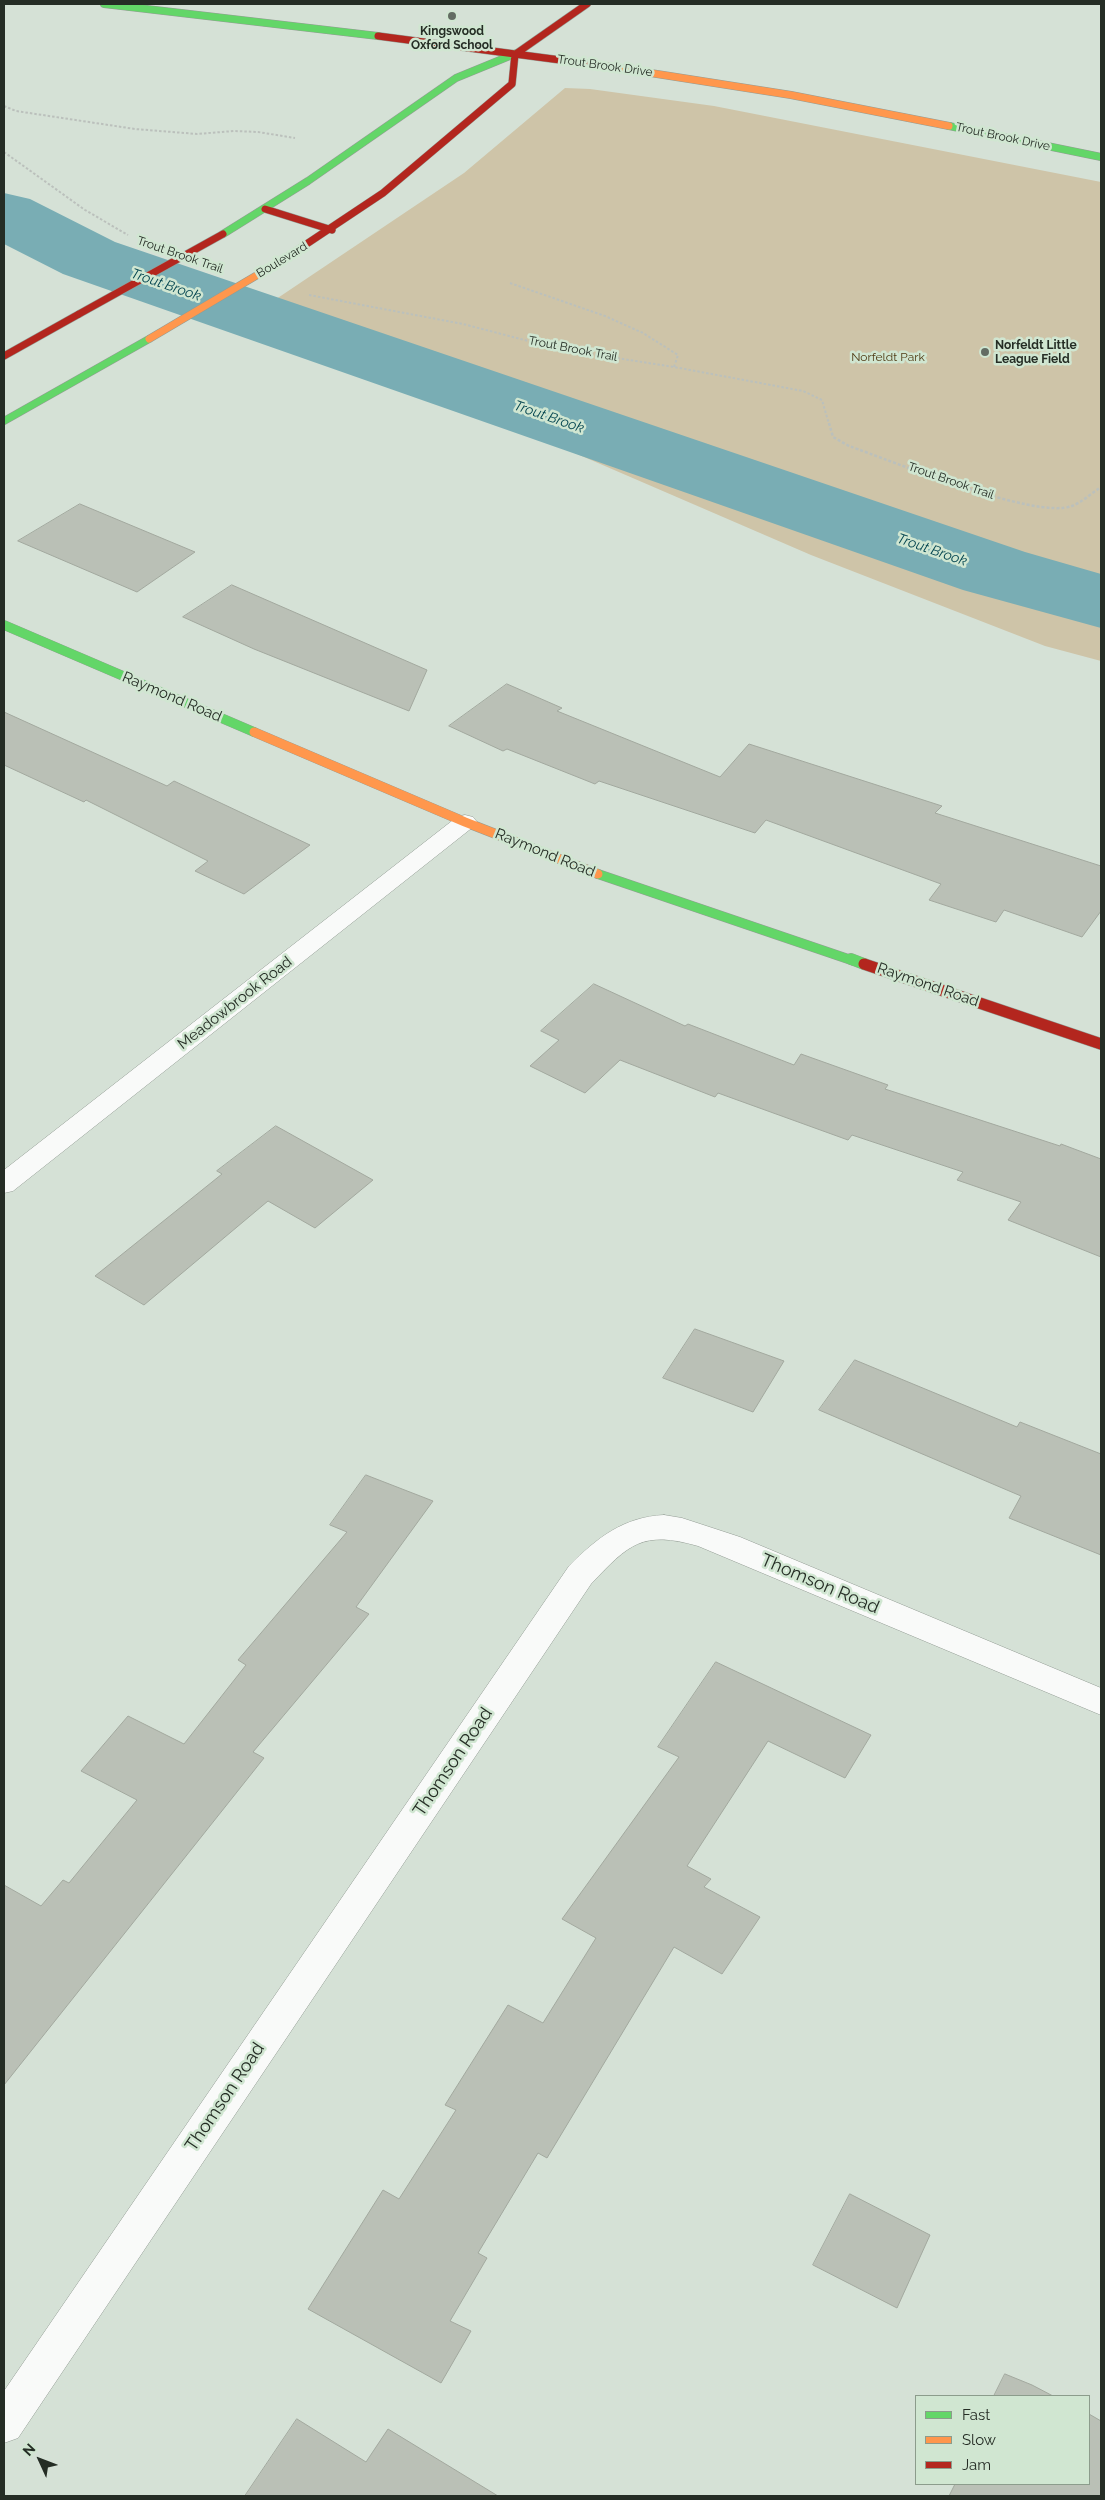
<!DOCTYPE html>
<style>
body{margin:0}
#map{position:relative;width:1105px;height:2500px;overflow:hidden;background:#d5e1d6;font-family:Raleway,sans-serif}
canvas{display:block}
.frame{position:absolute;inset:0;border:5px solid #252d25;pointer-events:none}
.legend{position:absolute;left:915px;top:2395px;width:175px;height:90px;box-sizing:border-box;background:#d0e6d1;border:1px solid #8c9c8c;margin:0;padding:6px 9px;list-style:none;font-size:15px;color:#252d25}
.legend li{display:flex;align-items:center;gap:10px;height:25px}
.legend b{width:25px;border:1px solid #8c9c8c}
.north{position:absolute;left:15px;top:2435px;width:50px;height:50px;-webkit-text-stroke:4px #d0e6d1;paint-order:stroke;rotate:313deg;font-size:14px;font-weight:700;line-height:20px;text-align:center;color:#252d25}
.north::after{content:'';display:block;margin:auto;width:18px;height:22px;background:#252d25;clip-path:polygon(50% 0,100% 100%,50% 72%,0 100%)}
</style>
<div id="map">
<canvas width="1105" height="2500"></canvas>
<div class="frame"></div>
<ul class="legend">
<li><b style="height:6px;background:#63d668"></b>Fast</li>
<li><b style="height:6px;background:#ff974d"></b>Slow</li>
<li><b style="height:6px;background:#b3261e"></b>Jam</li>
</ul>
<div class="north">N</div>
</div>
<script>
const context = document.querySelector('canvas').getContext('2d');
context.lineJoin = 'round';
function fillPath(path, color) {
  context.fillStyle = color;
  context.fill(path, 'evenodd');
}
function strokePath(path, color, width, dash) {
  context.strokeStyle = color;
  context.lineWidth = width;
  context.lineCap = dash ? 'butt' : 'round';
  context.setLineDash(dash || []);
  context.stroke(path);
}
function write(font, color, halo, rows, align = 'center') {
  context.font = font + ' Raleway,sans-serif';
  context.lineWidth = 5;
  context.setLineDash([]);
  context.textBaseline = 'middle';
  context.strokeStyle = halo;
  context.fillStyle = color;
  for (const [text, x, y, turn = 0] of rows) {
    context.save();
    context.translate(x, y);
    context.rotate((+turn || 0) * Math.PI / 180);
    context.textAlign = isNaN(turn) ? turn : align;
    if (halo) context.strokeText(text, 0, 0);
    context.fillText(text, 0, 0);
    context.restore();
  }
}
const green = new Path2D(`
 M 565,88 L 590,89 L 714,106 L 1101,182 L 1101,661 L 1045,646 L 811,555 L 503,422 L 230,330 L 464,173 Z`);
const river = new Path2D(`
 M 4,193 L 30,199 L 115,242 L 1025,552 L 1101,574 L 1101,628 L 963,590 L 63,274 L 4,244 Z`);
const building = new Path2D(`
 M 80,504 L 195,552 L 137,592 L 18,541 Z
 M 232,585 L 427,670 L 409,711 L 254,649 L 183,617 Z
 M 507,684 L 562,708 L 557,711 L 720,777 L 749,744 L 942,806 L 935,813 L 1101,866 L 1101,911 L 1082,937 L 1004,910 L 996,922 L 929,900 L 941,884 L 766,820 L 755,833 L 599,781 L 595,784 L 507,749 L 503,751 L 449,726 Z
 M 4,712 L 167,786 L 174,781 L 310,845 L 244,894 L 195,871 L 208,861 L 86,800 L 84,802 L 4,765 Z
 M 594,984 L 685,1026 L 688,1024 L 794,1065 L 801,1054 L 888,1085 L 885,1089 L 1060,1146 L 1061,1144 L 1101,1159 L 1101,1257 L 1008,1220 L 1021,1202 L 957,1180 L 963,1172 L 852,1135 L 848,1140 L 718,1093 L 715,1097 L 620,1060 L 585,1093 L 530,1066 L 559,1040 L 541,1031 Z
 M 276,1126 L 373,1180 L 315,1228 L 268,1201 L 144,1305 L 95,1276 L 222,1174 L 217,1171 Z
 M 695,1329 L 784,1361 L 753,1412 L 663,1378 Z
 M 855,1360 L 1017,1427 L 1020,1422 L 1101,1454 L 1101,1555 L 1009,1518 L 1021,1496 L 819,1410 Z
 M 366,1475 L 433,1501 L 356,1607 L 369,1614 L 253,1752 L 264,1758 L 4,2085 L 4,1885 L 41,1906 L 63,1880 L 69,1883 L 137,1800 L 81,1771 L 128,1716 L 184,1744 L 246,1665 L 238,1660 L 347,1532 L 330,1525 Z
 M 716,1662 L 871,1735 L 845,1778 L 768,1741 L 687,1866 L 711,1879 L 704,1887 L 760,1917 L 722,1974 L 674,1947 L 547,2158 L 538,2153 L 478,2253 L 487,2258 L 450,2321 L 471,2331 L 441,2383 L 308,2309 L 383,2190 L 399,2199 L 456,2110 L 445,2105 L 508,2005 L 543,2023 L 596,1938 L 562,1919 L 679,1757 L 658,1747 Z
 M 850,2194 L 930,2235 L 897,2308 L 813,2265 Z
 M 1005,2374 L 1032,2385 L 1053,2396 L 994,2396 Z
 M 1089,2414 L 1101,2421 L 1101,2496 L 949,2496 L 955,2484 L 1089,2484 Z
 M 297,2419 L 366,2462 L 388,2429 L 498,2496 L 245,2496 Z`);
const pathFar1 = new Path2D(`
 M 4,106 L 16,111 L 135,129 L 197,134 L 234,131 L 258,132 L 295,138
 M 4,152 L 85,210 L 128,235
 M 510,283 L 605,316 L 643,333 L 678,355 L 674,367
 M 309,295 L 463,324 L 559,349 L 674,367 L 803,391 L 822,400 L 829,424`);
const path = new Path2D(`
 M 829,423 L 833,437 L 849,446 C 892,461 1035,520 1072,506 C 1082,502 1092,493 1101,487`);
const street = new Path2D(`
 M 465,815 L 473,817 L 477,822 L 473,827 L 13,1191 L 4,1193 L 4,1170 L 457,817 Z
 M 664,1515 L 682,1518 L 740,1537 L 1101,1688 L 1101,1715 L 698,1546 C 642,1530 629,1544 591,1584 L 18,2438 L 4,2443 L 4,2391 L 569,1566 C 597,1538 623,1517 664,1515 Z`);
const fastFar2 = new Path2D(`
 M 104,4 L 378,36
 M 949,126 L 1101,157
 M 223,234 L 308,181 L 456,78 L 517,53
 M 4,421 L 149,339`);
const fastFar1 = new Path2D(`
 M 4,625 L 254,732
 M 598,874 L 854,961`);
const fast = new Path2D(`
 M 851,959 L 864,964`);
const slowFar1 = new Path2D(`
 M 606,66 L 791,95 L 949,126`);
const slow = new Path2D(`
 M 254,732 L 465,822 L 598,874`);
const jamFar1 = new Path2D(`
 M 378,36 L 606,66
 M 517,53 L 587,4
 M 265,209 L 332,230
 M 281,261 L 383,193 L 512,84 L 515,54
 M 4,356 L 79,314`);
const jam = new Path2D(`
 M 864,964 L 1101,1044`);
const slowBridge = new Path2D(`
 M 149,339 L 281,261`);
const jamBridge = new Path2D(`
 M 79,314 L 223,234`);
const markers = [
 [452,16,5,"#636c63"],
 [985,352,5,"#636c63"]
];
const farPoinames = [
 ["Kingswood",452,31],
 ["Oxford School",452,45],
 ["Norfeldt Little",995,345,"left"],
 ["League Field",995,359,"left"]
];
const farStreetnames = [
 ["Trout Brook Drive",605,66,8],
 ["Trout Brook Drive",1003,137,12],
 ["Trout Brook Trail",180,255,19],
 ["Boulevard",282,260,-31],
 ["Trout Brook Trail",573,349,11],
 ["Trout Brook Trail",951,481,19]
];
const farParknames = [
 ["Norfeldt Park",888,357]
];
const farWaternames = [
 ["Trout Brook",166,285,19],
 ["Trout Brook",549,417,19],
 ["Trout Brook",932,550,19]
];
const streetNames = [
 ["Raymond Road",172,697,23],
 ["Raymond Road",545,853,22],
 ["Raymond Road",928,985,19],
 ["Meadowbrook Road",235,1003,-38]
];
const nearStreetnames = [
 ["Thomson Road",820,1584,23],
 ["Thomson Road",453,1762,-56],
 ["Thomson Road",225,2097,-56]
];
fillPath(green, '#cec4a8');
fillPath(river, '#79adb4');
fillPath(building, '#bac0b6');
strokePath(building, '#a2a89e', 1);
strokePath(street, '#939c94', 1);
strokePath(fastFar2, '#939c94', 8);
strokePath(fastFar1, '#939c94', 10);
strokePath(fast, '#939c94', 12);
strokePath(slowFar1, '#939c94', 8);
strokePath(slow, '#939c94', 10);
strokePath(jamFar1, '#939c94', 8);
strokePath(jam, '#939c94', 12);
strokePath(pathFar1, '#bbc0bc', 2, [2.5, 2]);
strokePath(path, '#bbc0bc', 2.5, [3, 2]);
fillPath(street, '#f9faf9');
strokePath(fastFar2, '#63d668', 7);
strokePath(fastFar1, '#63d668', 9);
strokePath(fast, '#63d668', 11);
strokePath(slowFar1, '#ff974d', 7);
strokePath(slow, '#ff974d', 9);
strokePath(jamFar1, '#b3261e', 7);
strokePath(jam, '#b3261e', 11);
strokePath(slowBridge, '#939c94', 8, []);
strokePath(jamBridge, '#939c94', 8, []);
strokePath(slowBridge, '#ff974d', 7);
strokePath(jamBridge, '#b3261e', 7);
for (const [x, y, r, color] of markers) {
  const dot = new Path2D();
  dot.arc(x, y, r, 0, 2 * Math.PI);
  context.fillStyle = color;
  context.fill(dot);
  strokePath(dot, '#d0e6d1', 2);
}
write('bold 12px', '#252d25', '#d0e6d1', farPoinames);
write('12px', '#252d25', '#d0e6d1', farStreetnames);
write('12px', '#4f3a13', '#d0e6d1', farParknames);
write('italic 14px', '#00434e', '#d0e6d1', farWaternames);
write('15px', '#252d25', '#d0e6d1', streetNames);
write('18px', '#252d25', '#d0e6d1', nearStreetnames);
</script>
